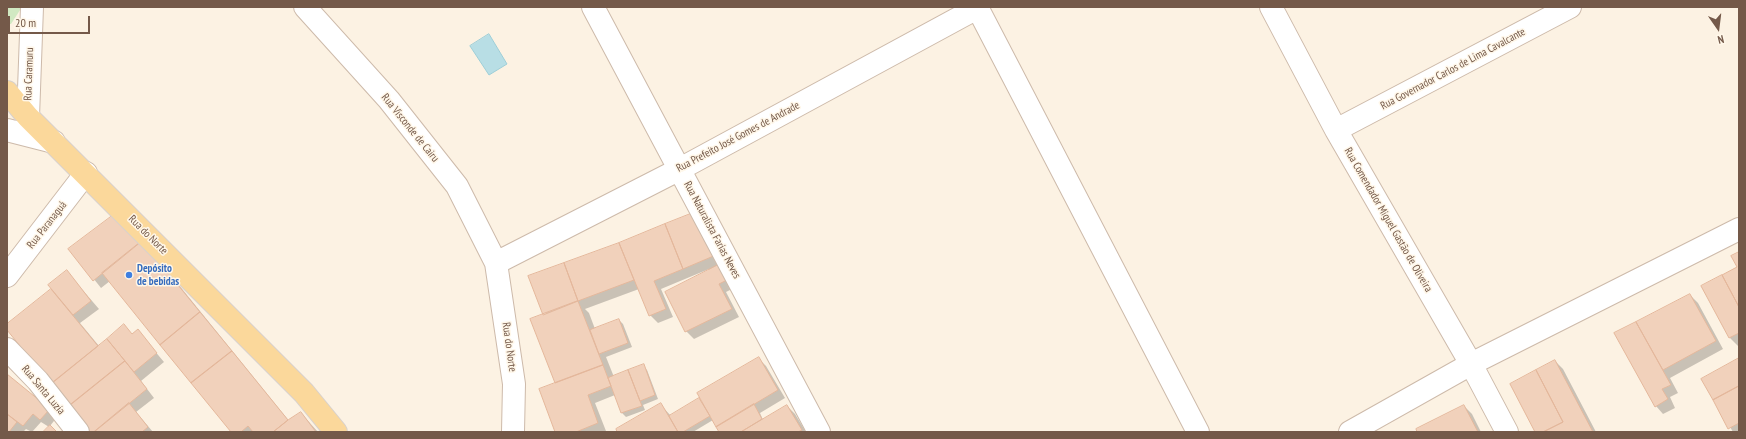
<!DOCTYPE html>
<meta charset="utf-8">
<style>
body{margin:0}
#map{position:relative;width:1746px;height:439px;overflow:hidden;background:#fcf2e3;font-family:"PT Sans Narrow",sans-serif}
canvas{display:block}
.frame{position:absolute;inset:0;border:8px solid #745949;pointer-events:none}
.north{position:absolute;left:1698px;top:8px;width:40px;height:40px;-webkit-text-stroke:3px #fff7e9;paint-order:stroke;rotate:166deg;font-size:11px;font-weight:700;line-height:16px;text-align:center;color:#745949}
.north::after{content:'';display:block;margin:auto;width:14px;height:18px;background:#745949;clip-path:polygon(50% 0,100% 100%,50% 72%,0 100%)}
.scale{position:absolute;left:8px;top:16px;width:82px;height:18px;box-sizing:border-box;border:2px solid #745949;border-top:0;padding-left:5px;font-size:12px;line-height:14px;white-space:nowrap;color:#745949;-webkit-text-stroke:3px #fff7e9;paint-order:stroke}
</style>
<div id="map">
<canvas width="1746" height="439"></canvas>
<div class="frame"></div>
<div class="north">N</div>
<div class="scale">20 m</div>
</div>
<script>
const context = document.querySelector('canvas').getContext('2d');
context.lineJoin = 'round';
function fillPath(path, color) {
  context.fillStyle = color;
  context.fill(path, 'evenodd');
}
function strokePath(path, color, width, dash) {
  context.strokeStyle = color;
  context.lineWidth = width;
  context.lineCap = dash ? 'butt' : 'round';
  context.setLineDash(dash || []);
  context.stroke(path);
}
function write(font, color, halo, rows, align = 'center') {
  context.font = font + ' "PT Sans Narrow",sans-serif';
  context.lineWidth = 3;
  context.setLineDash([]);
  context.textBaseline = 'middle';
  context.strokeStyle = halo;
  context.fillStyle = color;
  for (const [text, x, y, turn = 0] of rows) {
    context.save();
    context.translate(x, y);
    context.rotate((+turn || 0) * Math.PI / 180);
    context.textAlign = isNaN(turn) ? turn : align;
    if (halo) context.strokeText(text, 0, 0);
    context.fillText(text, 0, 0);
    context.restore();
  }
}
const green = new Path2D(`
 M 7,7 L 22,7 L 11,24 L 7,24 Z`);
const water = new Path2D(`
 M 489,34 L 507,64 L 489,75 L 470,46 Z`);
const shadow = new Path2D(`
 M 698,212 L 734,288 L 726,292 L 739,317 L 694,339 L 686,331 L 709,269 L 661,289 L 673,317 L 658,323 L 650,315 L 639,289 L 585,309 L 589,313 L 595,329 L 619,320 L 623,324 L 632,347 L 606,357 L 614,377 L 643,366 L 647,370 L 658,399 L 643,405 L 645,410 L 626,417 L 622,413 L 615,395 L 595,403 L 606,431 L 556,432 L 557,383 L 544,315 L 619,244 Z
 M 70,249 L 153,253 L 289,421 L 301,413 L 318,432 L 233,432 L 110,281 L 101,288 Z
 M 1739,253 L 1739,345 L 1738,346 L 1730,338 L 1702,287 L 1738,267 Z
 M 74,280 L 99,309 L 80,323 L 99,346 L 133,335 L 138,331 L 164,362 L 141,381 L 154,398 L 136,412 L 153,432 L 91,432 L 7,329 L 7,326 Z
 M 1690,295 L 1698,303 L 1723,349 L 1670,378 L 1678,393 L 1670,397 L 1675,408 L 1663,414 L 1656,406 L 1616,334 Z
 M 758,358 L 766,366 L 785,398 L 760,413 L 763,420 L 787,406 L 795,414 L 806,432 L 721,432 L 713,420 L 693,432 L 619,432 L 660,404 L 671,416 L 699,400 L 703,403 Z
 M 1739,359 L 1739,432 L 1733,432 L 1702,379 Z
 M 1555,361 L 1563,369 L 1596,432 L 1536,432 Z
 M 7,376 L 57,417 L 50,426 L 56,432 L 45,432 L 49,427 L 41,422 L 32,432 L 26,429 L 23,432 L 7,432 Z
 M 1464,406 L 1472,414 L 1481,432 L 1418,432 Z`);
const building = new Path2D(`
 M 698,211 L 716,255 L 683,269 L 665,224 Z
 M 112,216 L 142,241 L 93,281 L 68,249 Z
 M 665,224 L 683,269 L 654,281 L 666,309 L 649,316 L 619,243 Z
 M 142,241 L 200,312 L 160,345 L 102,273 Z
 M 619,243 L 634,280 L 578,301 L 564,263 Z
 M 1739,252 L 1739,307 L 1722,275 L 1737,267 L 1731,256 Z
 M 564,263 L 578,301 L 543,315 L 528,276 Z
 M 720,264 L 727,280 L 719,284 L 732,309 L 685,332 L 665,292 Z
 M 67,270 L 91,301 L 73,315 L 48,285 Z
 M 1722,275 L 1739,307 L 1739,333 L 1729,338 L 1701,286 Z
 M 51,289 L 98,346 L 51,384 L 7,330 L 7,324 Z
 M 1690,294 L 1716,341 L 1663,370 L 1636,322 Z
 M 578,301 L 603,365 L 555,383 L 530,319 Z
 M 200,312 L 232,351 L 191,383 L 160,345 Z
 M 619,319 L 628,343 L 599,354 L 590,330 Z
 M 1636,322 L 1671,385 L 1662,389 L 1668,399 L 1655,407 L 1614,333 Z
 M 124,324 L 132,334 L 138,329 L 157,353 L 134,372 L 107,339 Z
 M 107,339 L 125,361 L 69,406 L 51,384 Z
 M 232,351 L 288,420 L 273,432 L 253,432 L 248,426 L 241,432 L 231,432 L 191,383 Z
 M 759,357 L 778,390 L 716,427 L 697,393 Z
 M 1739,358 L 1739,386 L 1713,400 L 1701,379 Z
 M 1555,360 L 1593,432 L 1543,432 L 1563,422 L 1536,370 Z
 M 125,361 L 147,389 L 94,432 L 90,432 L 69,406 Z
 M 644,364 L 655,395 L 640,401 L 628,370 Z
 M 603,365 L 611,386 L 588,395 L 598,423 L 576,432 L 555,432 L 539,389 Z
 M 628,370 L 642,406 L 621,413 L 608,378 Z
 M 1536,370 L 1563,422 L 1543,432 L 1535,432 L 1510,384 Z
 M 7,374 L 50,409 L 40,420 L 33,414 L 23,426 L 7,414 Z
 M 1739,386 L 1739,423 L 1728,429 L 1713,400 Z
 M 699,398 L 710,416 L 683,432 L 678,432 L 669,416 Z
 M 129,403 L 148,427 L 142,432 L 94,432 Z
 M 661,403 L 678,432 L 617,432 L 616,429 Z
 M 754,404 L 762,419 L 741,432 L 719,432 L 716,427 Z
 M 787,405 L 802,430 L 798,432 L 741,432 Z
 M 1464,405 L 1478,432 L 1417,432 L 1416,429 Z
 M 301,412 L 316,432 L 273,432 L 288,420 Z
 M 7,414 L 17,422 L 9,432 L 7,432 Z
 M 50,425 L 57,432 L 43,432 Z`);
const minor = new Path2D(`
 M 305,7 L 389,100 L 457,186 L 496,263 L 514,384 L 513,432
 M 593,7 L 819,432
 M 977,7 L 1198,432
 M 1271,7 L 1336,130 L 1471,364 L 1507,432
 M 28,117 L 32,7
 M 7,130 L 54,142
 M 1336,130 L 1570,7
 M 496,263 L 680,169 L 979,7
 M 7,276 L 86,173
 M 7,349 L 38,381 L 78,432
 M 1350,432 L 1471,364 L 1739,229`);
const major = new Path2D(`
 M 7,92 L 28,117 L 304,393 L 336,432`);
const markers = [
 [129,275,4,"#3f7fe0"]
];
const streetNames = [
 ["Rua Governador Carlos de Lima Cavalcante",1453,69,-28],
 ["Rua Caramuru",29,74,-88],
 ["Rua Visconde de Cairu",410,128,51],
 ["Rua Prefeito José Gomes de Andrade",738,137,-28],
 ["Rua Comendador Miguel Gastão de Oliveira",1388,220,60],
 ["Rua Paranaguá",47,225,-52],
 ["Rua Naturalista Farias Neves",712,230,62],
 ["Rua do Norte",148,235,45],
 ["Rua do Norte",509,347,82],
 ["Rua Santa Luzia",43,390,50]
];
const shopNames = [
 ["Depósito",137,269],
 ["de bebidas",137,282]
];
fillPath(green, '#d1e9c2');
fillPath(water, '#b8dee5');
strokePath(water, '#9eced7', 1);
fillPath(shadow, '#0003');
fillPath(building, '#f1d1bb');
strokePath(building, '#e4b79b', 1);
strokePath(minor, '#cdbaaa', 24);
strokePath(major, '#d8d1cc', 24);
strokePath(minor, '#fff', 22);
strokePath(major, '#fbd89b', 22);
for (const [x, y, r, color] of markers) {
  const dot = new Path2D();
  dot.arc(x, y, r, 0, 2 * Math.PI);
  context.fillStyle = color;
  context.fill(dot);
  strokePath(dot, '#fff7e9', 1.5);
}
write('11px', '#745949', '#fff7e9', streetNames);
write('bold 11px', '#366cbe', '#fff7e9', shopNames, 'left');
</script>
